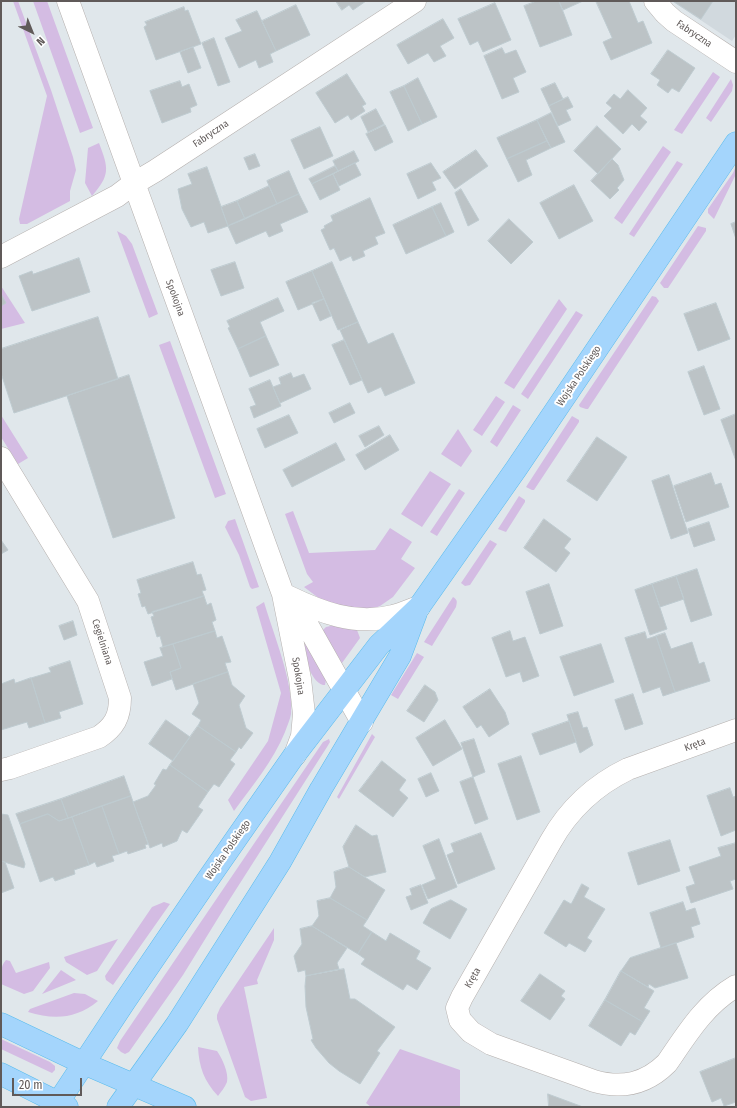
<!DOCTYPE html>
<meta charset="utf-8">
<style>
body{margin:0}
#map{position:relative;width:737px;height:1108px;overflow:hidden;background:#e0e7eb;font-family:"Fira Sans Condensed",sans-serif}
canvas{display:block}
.frame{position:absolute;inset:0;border:2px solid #605a59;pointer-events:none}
.north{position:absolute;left:12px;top:12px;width:40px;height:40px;-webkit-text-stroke:3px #fff;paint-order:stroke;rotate:137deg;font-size:11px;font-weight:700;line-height:16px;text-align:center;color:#605a59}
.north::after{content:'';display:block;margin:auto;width:14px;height:18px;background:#605a59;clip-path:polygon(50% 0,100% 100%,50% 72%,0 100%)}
.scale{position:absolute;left:12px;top:1078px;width:70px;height:18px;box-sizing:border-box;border:2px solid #605a59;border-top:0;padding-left:5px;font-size:12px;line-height:14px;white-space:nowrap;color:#605a59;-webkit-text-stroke:3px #fff;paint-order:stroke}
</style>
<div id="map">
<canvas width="737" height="1108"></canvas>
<div class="frame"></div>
<div class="north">N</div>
<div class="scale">20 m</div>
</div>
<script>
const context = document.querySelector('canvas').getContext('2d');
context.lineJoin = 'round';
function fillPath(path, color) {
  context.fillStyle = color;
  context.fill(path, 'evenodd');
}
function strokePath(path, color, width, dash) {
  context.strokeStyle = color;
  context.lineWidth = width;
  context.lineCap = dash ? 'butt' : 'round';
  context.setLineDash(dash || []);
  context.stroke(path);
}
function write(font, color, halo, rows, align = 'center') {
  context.font = font + ' "Fira Sans Condensed",sans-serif';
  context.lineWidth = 4;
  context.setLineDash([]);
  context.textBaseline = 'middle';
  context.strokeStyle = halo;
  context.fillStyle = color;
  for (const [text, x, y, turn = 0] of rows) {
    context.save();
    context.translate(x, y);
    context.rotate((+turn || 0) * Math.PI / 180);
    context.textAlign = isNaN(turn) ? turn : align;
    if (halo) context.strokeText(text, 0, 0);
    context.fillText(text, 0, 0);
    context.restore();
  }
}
const education = new Path2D(`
 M 672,1 L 736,1 L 736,35 L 732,41 Z`);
const green = new Path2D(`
 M 13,1 L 18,1 L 51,90 L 73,157 L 76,170 L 70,191 L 70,201 L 27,224 L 20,224 L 19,219 L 47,96 Z
 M 33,1 L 47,1 L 93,128 L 80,133 Z
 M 713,72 L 720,77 L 682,134 L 674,130 Z
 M 731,79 L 733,85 L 732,91 L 711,122 L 706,118 Z
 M 99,143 C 109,169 110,175 92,196 L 85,183 L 88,148 Z
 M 663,146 L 671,152 L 622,224 L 614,218 Z
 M 677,161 L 683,164 L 634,237 L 629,234 Z
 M 736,166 L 736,174 L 714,219 L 708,213 L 708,209 L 733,173 Z
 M 698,226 L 706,228 L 706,231 L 668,288 L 664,288 L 660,283 Z
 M 117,231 L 126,236 L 132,244 L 158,314 L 149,318 Z
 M 1,286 L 25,323 L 1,329 Z
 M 652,296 L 656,297 L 659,301 L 588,409 L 586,409 L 580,407 L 579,405 Z
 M 559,299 L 567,309 L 514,389 L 504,383 Z
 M 576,311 L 583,315 L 528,399 L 521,394 Z
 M 170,341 L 226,494 L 215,498 L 159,345 Z
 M 496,396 L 505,402 L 482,436 L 473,430 Z
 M 513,405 L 521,410 L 497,447 L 490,442 Z
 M 1,415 L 28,458 L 18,464 L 1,437 Z
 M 572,416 L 579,420 L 579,422 L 534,490 L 532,490 L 526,487 Z
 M 458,429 L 472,451 L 461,467 L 441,454 Z
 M 430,471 L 451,484 L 422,527 L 401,514 Z
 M 459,489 L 465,493 L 437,536 L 430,532 Z
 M 519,496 L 525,500 L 525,502 L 506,532 L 498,529 Z
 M 293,511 L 309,553 L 375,550 L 390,528 L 412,542 L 401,559 L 415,568 L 393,597 L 380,606 L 372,609 L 356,610 L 320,599 L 304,587 L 313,582 L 307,574 L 285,514 Z
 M 235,519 L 259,587 L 252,589 L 250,587 L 239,555 L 225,527 L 228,521 Z
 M 490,540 L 497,544 L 470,585 L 465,586 L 461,583 Z
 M 453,597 C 458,600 457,602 456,607 L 432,646 L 424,642 Z
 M 264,602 C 273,633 294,683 291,714 C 290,720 287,726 285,732 C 273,761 253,785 234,811 L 228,800 L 268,741 L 281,693 L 256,607 Z
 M 335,625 L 357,630 L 360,638 L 342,663 L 322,631 L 326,627 Z
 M 301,632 L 326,680 L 325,685 L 323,685 C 310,682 302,649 298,637 Z
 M 417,653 L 424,657 L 398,699 L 391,695 Z
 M 372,734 L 375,737 L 339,799 L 337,797 Z
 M 329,739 L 330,742 L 327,747 L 228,902 L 183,975 L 129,1052 L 125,1054 L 121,1052 L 117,1048 L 120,1041 L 323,742 Z
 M 164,902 L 170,904 L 113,985 L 106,980 L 105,976 L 152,907 Z
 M 274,928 L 274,940 L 257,980 L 258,984 L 244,987 L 267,1098 L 251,1101 L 245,1097 L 217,1019 L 217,1015 L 220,1008 Z
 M 118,939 L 97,971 L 87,975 L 66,962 L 64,957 Z
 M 6,960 L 10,961 L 16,973 L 49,962 L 50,968 L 33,991 L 24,994 L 1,984 C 1,975 0,966 6,960 Z
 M 61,970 L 76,980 L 42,994 Z
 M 74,993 L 85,994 L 98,1001 C 76,1019 54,1020 28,1012 L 30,1009 Z
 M 1,1039 L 50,1062 L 55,1066 L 55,1070 L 52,1073 L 1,1049 Z
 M 198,1047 L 217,1051 C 222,1058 229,1073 227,1082 C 225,1087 221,1092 218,1096 C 204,1081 199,1067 198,1047 Z
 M 400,1049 L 460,1070 L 460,1107 L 371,1107 L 366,1103 Z`);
const building = new Path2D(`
 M 336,1 L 366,1 L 353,10 L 349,5 L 342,10 Z
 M 537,1 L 559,1 L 572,35 L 540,47 L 524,6 Z
 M 559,1 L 583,1 L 563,10 Z
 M 596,1 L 629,1 L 638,23 L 643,21 L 652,43 L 611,60 L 603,42 L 612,38 Z
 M 673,1 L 713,1 L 701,19 Z
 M 495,3 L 511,40 L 483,52 L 478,41 L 470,45 L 458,19 Z
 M 296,5 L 310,35 L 276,51 L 262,21 Z
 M 184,7 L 185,11 L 188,10 L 201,44 L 156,60 L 144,27 L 147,25 L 145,22 Z
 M 257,11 L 276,51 L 270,54 L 273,62 L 259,68 L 256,60 L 239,68 L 225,38 L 242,31 L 236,20 Z
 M 443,19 L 454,38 L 440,46 L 446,56 L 434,62 L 428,53 L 408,64 L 397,45 Z
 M 214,38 L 230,82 L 218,86 L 202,43 Z
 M 193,47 L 201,68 L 188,73 L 180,52 Z
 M 502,48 L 505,54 L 516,50 L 526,72 L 513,78 L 519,92 L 502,99 L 484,56 Z
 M 668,50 L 695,68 L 679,92 L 672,88 L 668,93 L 657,85 L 660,80 L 651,74 Z
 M 347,74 L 366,104 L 362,106 L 365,111 L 351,120 L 348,115 L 335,123 L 316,93 Z
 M 418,78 L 437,117 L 422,124 L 404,86 Z
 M 180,81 L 182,87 L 189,84 L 197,105 L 190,108 L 191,112 L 162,123 L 150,91 Z
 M 555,83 L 563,99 L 549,106 L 541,89 Z
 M 404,86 L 422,124 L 408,131 L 390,92 Z
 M 628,90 L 647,108 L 640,116 L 647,122 L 639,131 L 632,124 L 623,134 L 604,116 L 612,108 L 606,103 L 614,94 L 620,99 Z
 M 568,97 L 573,107 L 566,110 L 571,120 L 558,126 L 549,106 Z
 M 376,109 L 384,124 L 368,132 L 361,117 Z
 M 551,113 L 565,142 L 551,148 L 537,120 Z
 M 537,120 L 547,141 L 507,159 L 497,138 Z
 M 385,125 L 393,142 L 375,151 L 366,134 Z
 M 597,126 L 621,149 L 598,174 L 574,151 Z
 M 320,127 L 333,156 L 304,169 L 291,140 Z
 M 547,141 L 551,148 L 526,160 L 532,175 L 518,182 L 507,159 Z
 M 476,150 L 488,166 L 455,189 L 443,172 Z
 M 354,151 L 359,161 L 338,171 L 333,161 Z
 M 255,154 L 260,166 L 249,170 L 244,158 Z
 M 612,159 L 618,165 L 624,180 L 617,188 L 619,190 L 610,199 L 591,181 Z
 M 355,163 L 361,175 L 339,186 L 333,174 Z
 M 431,163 L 441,178 L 432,182 L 436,190 L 418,199 L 407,174 Z
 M 335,166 L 338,171 L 312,184 L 309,179 Z
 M 207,167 L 228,226 L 208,233 L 204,222 L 191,227 L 182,209 L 178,189 L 192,184 L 188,174 Z
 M 289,171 L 299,194 L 277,204 L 267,181 Z
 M 333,174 L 340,190 L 320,200 L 312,184 Z
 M 574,185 L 593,221 L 559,239 L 540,203 Z
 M 269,186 L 277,204 L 245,219 L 237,201 Z
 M 461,189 L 479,220 L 468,226 L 455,193 Z
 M 299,194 L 308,212 L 280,224 L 283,231 L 269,237 L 266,231 L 236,244 L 228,226 Z
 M 370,198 L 385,233 L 375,237 L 378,244 L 363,251 L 365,256 L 353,261 L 351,256 L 340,261 L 334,248 L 330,250 L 321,230 L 325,228 L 324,226 L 333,221 L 331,216 Z
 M 237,201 L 245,219 L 228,226 L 221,207 Z
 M 441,203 L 454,232 L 446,236 L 432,207 Z
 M 432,207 L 446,236 L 406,254 L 393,225 Z
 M 509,219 L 533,242 L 511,264 L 488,241 Z
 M 736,222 L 736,239 L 731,224 Z
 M 79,258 L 90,292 L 32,311 L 19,276 L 32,271 L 33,274 Z
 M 235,262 L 244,288 L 221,296 L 211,270 Z
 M 332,262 L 358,322 L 338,330 L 312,271 Z
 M 312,271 L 324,299 L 298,310 L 286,282 Z
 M 1,294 L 6,303 L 1,306 Z
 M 278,298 L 284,311 L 260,322 L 266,336 L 238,349 L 228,328 L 230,327 L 227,321 Z
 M 324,299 L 331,316 L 320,321 L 312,303 Z
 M 716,303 L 730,339 L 698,351 L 684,314 Z
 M 98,317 L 118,379 L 14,413 L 1,373 L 1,349 Z
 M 358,322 L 368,344 L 393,333 L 415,383 L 385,396 L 381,387 L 368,393 L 340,330 Z
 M 266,336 L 279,365 L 250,377 L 238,349 Z
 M 344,340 L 362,380 L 350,385 L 332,345 Z
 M 704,366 L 720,409 L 704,415 L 688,372 Z
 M 291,373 L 293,378 L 304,374 L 311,389 L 280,403 L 273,387 L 281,384 L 279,378 Z
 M 129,375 L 175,518 L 113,538 L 67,396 Z
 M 270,380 L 281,406 L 254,418 L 250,407 L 256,405 L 249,389 Z
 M 350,403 L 355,413 L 334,423 L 329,413 Z
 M 736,414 L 736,461 L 721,420 Z
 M 289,415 L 298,433 L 265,448 L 257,429 Z
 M 379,426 L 384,435 L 365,447 L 359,436 Z
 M 390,435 L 399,450 L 365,470 L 356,455 Z
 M 597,437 L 627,457 L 597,501 L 567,481 Z
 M 336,443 L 345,460 L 292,487 L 283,470 Z
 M 711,473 L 715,485 L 721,483 L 729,507 L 686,522 L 674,486 Z
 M 669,475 L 688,533 L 671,539 L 652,481 Z
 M 544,519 L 571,539 L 564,548 L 570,553 L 556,572 L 524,548 Z
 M 709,522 L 715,540 L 694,547 L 688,529 Z
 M 1,540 L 8,550 L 1,554 Z
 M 193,562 L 197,575 L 201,574 L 206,590 L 202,591 L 204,596 L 148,614 L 145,606 L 142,607 L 138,594 L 141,593 L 137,580 Z
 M 697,569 L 712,615 L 691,622 L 676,576 Z
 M 676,576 L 684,599 L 660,607 L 652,584 Z
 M 549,584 L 563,626 L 540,634 L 526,592 Z
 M 652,584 L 667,629 L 650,635 L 635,590 Z
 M 204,596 L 207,605 L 211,603 L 216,620 L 212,622 L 215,631 L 163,647 L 160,636 L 157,637 L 151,617 L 154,616 L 152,612 Z
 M 73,621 L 77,635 L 64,640 L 59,626 Z
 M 215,631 L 217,638 L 222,636 L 231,662 L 225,663 L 228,672 L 176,690 L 170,672 L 181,668 L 173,644 Z
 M 510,631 L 513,641 L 525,637 L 539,676 L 523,682 L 520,672 L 506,677 L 492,638 Z
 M 645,632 L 647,639 L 656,636 L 675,692 L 663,696 L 660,687 L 643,693 L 625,638 Z
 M 665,633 L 671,649 L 692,642 L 699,664 L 704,662 L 710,681 L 675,692 L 656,636 Z
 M 173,644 L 181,668 L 170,672 L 172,679 L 152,686 L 144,662 L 163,656 L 160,648 Z
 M 601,644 L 614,682 L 574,696 L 560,657 Z
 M 70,661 L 83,704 L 59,712 L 61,718 L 45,723 L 31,678 L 51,672 L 49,668 Z
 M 228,672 L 232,685 L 245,696 L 239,705 L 246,728 L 253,733 L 241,749 L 239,747 L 236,752 L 198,726 L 201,720 L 192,714 L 199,703 L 193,684 Z
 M 31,678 L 45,723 L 29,728 L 27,722 L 1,730 L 1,684 L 14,679 L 15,683 Z
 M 425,685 L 435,692 L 438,700 L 424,722 L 407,711 Z
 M 490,689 L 505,712 L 509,724 L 489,737 L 481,725 L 477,728 L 463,707 Z
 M 633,694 L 643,724 L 625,730 L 615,700 Z
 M 578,712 L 583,728 L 587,727 L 593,745 L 580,753 L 567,715 Z
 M 166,720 L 190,737 L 173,761 L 149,744 Z
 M 445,720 L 462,749 L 433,766 L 416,738 Z
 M 569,721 L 576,742 L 540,755 L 532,734 Z
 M 198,726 L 236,752 L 230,760 L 235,764 L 219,787 L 214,784 L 208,792 L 170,765 Z
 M 474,739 L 485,772 L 473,777 L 461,743 Z
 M 521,756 L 540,812 L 517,820 L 498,764 Z
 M 382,761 L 406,780 L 399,790 L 408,798 L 393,817 L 359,791 Z
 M 170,765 L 208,792 L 198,807 L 203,810 L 187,833 L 182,830 L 177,841 L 163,847 L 162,843 L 150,848 L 133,802 L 148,796 L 156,785 L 154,784 L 163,769 L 166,770 Z
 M 431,773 L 439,791 L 426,797 L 418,779 Z
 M 124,776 L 131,796 L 68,818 L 61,799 Z
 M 473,777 L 488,819 L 475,824 L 460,782 Z
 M 730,788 L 733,797 L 736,796 L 736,830 L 721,836 L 707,796 Z
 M 131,796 L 148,844 L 145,845 L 146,848 L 128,854 L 127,851 L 119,854 L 102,806 Z
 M 61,799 L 68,818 L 59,821 L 48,814 L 20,824 L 16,814 Z
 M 102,806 L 119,854 L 112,856 L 114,861 L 97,867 L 95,862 L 89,865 L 72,817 Z
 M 1,814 L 8,815 L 25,864 L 24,868 L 1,861 Z
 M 48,814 L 59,821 L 72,817 L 89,865 L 74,870 L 75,874 L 55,881 L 53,877 L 40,882 L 20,824 Z
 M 356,825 L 372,836 L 377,835 L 386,872 L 365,877 L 349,867 L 343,847 Z
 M 481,833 L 495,869 L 458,884 L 447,855 L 454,852 L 451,844 Z
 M 439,839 L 457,887 L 428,899 L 422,885 L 436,879 L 423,846 Z
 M 670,840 L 680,871 L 638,885 L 628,853 Z
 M 736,843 L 736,879 L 730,881 L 733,889 L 691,903 L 686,887 L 695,884 L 689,867 L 721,856 L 718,848 Z
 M 1,861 L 5,862 L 14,888 L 1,893 Z
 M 349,867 L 385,890 L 367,920 L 330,898 L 336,887 L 334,872 Z
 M 582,884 L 589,888 L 584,897 L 605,909 L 587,938 L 592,941 L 585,952 L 569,943 L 566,947 L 544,933 L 564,900 L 571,904 Z
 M 421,885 L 428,903 L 411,910 L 406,897 L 412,895 L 410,889 Z
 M 330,898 L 367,920 L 363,926 L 372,932 L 358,954 L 312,926 L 319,916 L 317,901 Z
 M 451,900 L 467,909 L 450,939 L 423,923 L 431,909 Z
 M 683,902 L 686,911 L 695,908 L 700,924 L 691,927 L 694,937 L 661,948 L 650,913 Z
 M 312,926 L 347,948 L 337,963 L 339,969 L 306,976 L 305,970 L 298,972 L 294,956 L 302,944 L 300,929 Z
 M 372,932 L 386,941 L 390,933 L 420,951 L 416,959 L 431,968 L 417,990 L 407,984 L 403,990 L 361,964 L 365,959 L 358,954 Z
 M 676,943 L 688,978 L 655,988 L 649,984 L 648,987 L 621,971 L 630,958 Z
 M 344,969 L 350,999 L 355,999 L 395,1027 L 377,1051 L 380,1053 L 360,1084 L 339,1071 L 329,1063 L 316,1048 L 311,1040 L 313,1039 L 306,1007 L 305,986 L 306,976 Z
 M 621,971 L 654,991 L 644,1008 L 650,1011 L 643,1022 L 605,1000 Z
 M 540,974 L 565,991 L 561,996 L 565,999 L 550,1020 L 521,1001 Z
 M 605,1000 L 643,1022 L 635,1035 L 630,1032 L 621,1046 L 589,1026 Z
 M 736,1058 L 736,1102 L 724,1106 L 721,1098 L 712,1102 L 700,1072 Z
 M 548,1094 L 583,1107 L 549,1107 Z`);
const minor = new Path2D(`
 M 68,1 L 283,594 L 300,679 L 304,714 L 302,736 L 295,755
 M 655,1 L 665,13 L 674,21 L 736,62
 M 1,257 L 117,196 L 133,184 L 155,171 L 415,1
 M 1,458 L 88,601 L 120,698 C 120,717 114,727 99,737 L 10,768 L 1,770
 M 285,596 L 304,619 L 362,722
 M 287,596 C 320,612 355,626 393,616 C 402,614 410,610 419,607
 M 736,730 L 628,769 C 595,785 569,809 551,841 L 462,997 L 457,1008 L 460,1020 L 471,1032 L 491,1044 L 594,1081 C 622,1089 646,1084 667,1063 C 687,1034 704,1005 736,986`);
const major = new Path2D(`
 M 1,1024 L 83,1063 L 185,1107
 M 1,1074 L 67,1107
 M 55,1107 L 125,1001 L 206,882 L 293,757 L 379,645 L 419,607 L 516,469 L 736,143
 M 118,1107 L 177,1024 L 280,862 L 321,789 L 400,656 L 416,613`);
const streetNames = [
 ["Fabryczna",694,34,34],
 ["Fabryczna",211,134,-34],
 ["Spokojna",175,298,70],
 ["Wojska Polskiego",579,376,-56],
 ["Cegielniana",102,642,72],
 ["Spokojna",298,676,81],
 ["Kręta",695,745,-20],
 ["Wojska Polskiego",228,850,-55],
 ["Kręta",473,978,-60]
];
fillPath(education, '#d1d9de');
fillPath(green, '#d4bce3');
fillPath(building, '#bcc3c6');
strokePath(building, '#becbd0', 1);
strokePath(minor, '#b5b0ae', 23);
strokePath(major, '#58bbec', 23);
strokePath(minor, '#fff', 22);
strokePath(major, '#a4d5fc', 22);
write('10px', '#605a59', '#fff', streetNames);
</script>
